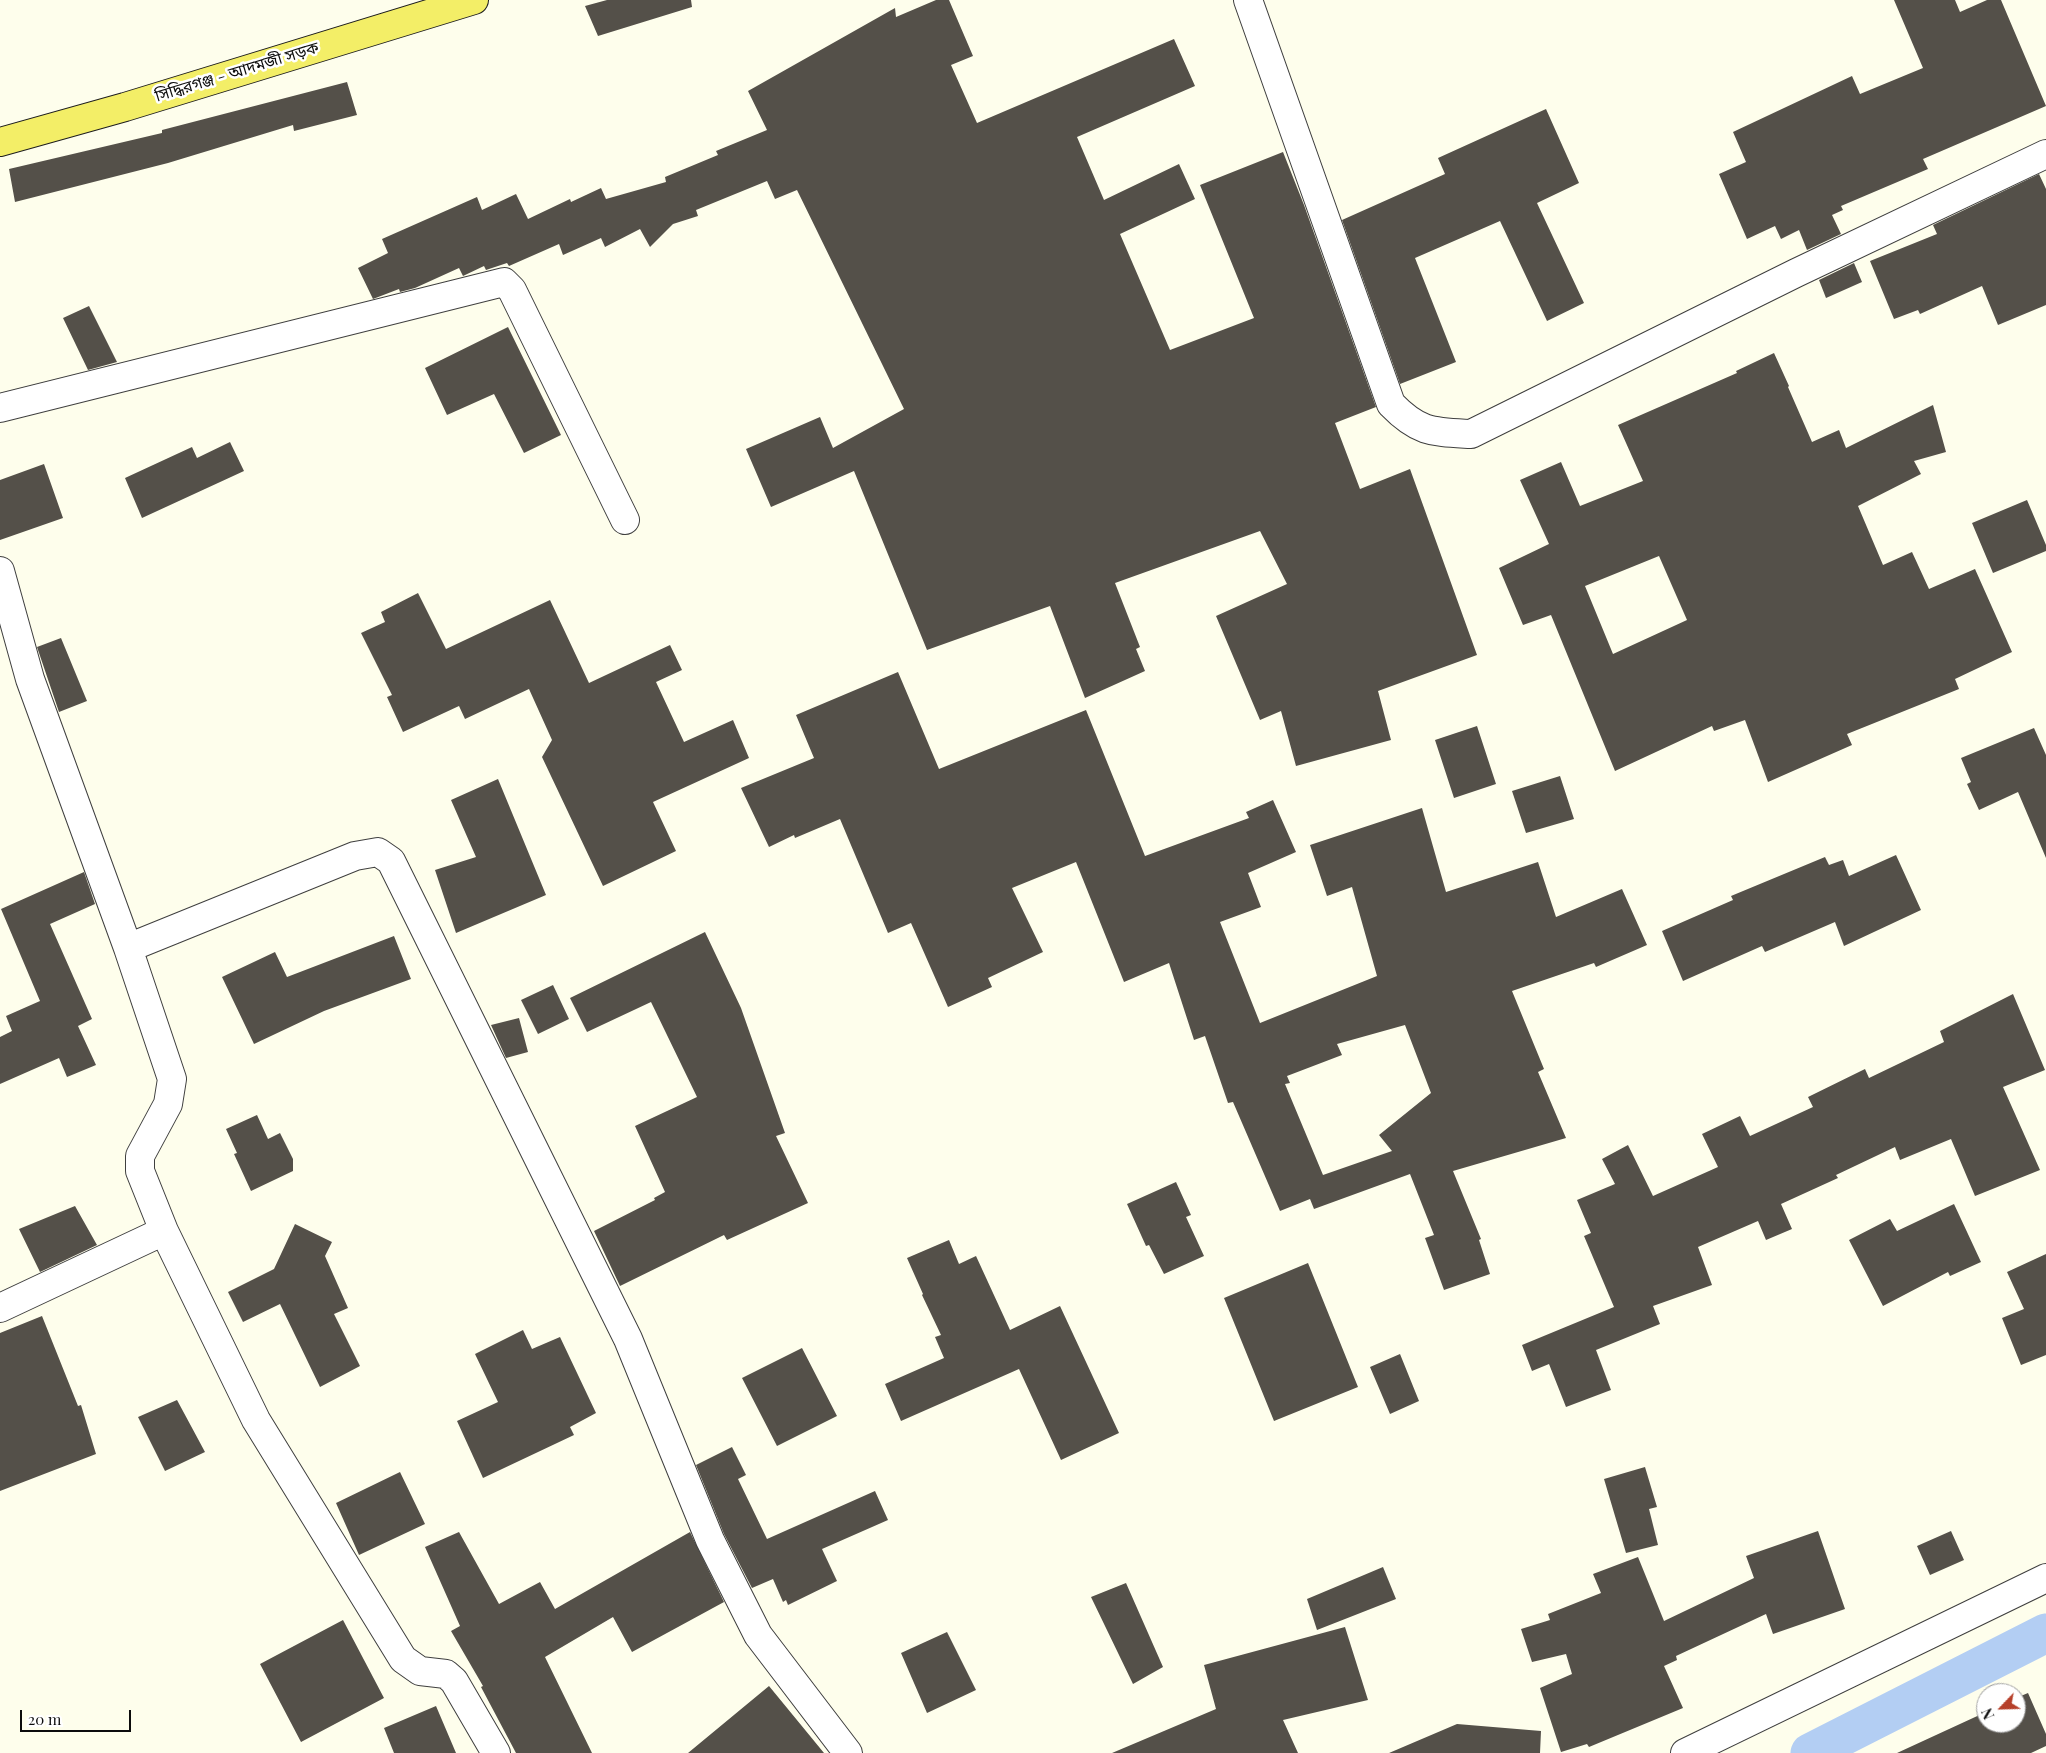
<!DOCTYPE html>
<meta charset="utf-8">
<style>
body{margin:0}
#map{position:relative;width:2046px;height:1753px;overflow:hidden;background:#fefeec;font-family:"Playfair Display",serif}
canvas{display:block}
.north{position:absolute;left:1976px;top:1683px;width:50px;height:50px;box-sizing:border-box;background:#fff;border:1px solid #9e9e9e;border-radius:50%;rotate:246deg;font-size:14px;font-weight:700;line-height:20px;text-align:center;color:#0c0c0c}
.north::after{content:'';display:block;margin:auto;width:18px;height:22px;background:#b6402a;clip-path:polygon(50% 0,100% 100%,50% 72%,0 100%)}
.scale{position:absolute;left:20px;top:1710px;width:111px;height:22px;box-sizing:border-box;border:2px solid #0c0c0c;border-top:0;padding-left:6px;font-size:15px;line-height:18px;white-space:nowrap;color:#0c0c0c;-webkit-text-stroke:4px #fff;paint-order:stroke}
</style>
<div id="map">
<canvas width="2046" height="1753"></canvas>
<div class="north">N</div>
<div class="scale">20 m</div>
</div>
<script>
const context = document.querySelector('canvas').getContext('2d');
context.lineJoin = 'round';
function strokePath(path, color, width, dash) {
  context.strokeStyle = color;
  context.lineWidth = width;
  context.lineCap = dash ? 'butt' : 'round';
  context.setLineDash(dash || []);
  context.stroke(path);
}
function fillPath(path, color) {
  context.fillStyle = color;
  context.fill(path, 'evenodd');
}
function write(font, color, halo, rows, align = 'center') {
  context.font = font + ' "Playfair Display","Noto Sans Bengali",serif';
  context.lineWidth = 5;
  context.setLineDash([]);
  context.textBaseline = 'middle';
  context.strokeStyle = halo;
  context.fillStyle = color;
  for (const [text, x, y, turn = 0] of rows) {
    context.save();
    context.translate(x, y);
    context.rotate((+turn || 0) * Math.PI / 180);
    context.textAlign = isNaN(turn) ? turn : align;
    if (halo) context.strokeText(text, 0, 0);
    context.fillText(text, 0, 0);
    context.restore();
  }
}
const canal = new Path2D(`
 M 1810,1753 L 2046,1633`);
const building = new Path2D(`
 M 607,0 L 691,0 L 692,7 L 598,36 L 585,6 Z
 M 936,0 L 949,0 L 973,56 L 951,65 L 977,123 L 1174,39 L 1195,86 L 1077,137 L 1104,200 L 1179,164 L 1195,199 L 1120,234 L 1170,350 L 1254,318 L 1200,185 L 1283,152 L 1304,205 L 1376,407 L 1335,423 L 1360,489 L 1410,469 L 1477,655 L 1378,691 L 1391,740 L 1296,766 L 1281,711 L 1260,720 L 1216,616 L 1287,584 L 1260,531 L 1115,583 L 1140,647 L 1136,649 L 1145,671 L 1085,698 L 1050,606 L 927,650 L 854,471 L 771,507 L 746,449 L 820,417 L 833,448 L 904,409 L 797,190 L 775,199 L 767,181 L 696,210 L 698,216 L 673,224 L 650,247 L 640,229 L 605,247 L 601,238 L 563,255 L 559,244 L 509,266 L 507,263 L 486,270 L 484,266 L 463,276 L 459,268 L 415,288 L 400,292 L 399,289 L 373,299 L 358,268 L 388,253 L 382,239 L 477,197 L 482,210 L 516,194 L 528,219 L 570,199 L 571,202 L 601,188 L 606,199 L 666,182 L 665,177 L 718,155 L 716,151 L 767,130 L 748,91 L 895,8 L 896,17 Z
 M 1894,0 L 1955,0 L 1960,12 L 1987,0 L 2001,0 L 2046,106 L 1923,159 L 1928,169 L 1841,206 L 1843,210 L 1832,215 L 1841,234 L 1807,250 L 1799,230 L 1781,239 L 1775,226 L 1747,239 L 1719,174 L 1746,162 L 1733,132 L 1852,76 L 1860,94 L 1923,68 Z
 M 347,82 L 357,115 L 294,131 L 293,125 L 168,163 L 15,202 L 9,169 L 162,133 L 162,130 Z
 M 1546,109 L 1579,183 L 1537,203 L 1584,303 L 1547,321 L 1500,221 L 1415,258 L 1456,362 L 1400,384 L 1342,220 L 1445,174 L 1438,158 Z
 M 2039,174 L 2046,189 L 2046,305 L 1998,325 L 1982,286 L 1920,314 L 1918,310 L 1894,319 L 1870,261 L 1937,234 L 1933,225 Z
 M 1854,263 L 1862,282 L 1826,298 L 1819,280 Z
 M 89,306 L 117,362 L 88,370 L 63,318 Z
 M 508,327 L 561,435 L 524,453 L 494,394 L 447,415 L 425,368 Z
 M 1774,353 L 1789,386 L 1788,387 L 1812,442 L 1839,430 L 1846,448 L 1933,405 L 1946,452 L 1914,461 L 1921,474 L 1858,506 L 1883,565 L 1912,552 L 1929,589 L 1975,569 L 2012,652 L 1955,679 L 1959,689 L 1847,734 L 1852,745 L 1768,782 L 1745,720 L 1714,731 L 1712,726 L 1615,771 L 1551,615 L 1523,625 L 1499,568 L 1549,544 L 1520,480 L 1561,462 L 1580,506 L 1643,481 L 1618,425 L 1737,373 L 1736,371 ZM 1659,556 L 1687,620 L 1613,654 L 1585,586 Z
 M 230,442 L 244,471 L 142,518 L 125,478 L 192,447 L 197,458 Z
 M 44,464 L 63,518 L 0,540 L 0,480 Z
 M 2027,500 L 2046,545 L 2046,551 L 1993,573 L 1972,523 Z
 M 418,593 L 446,649 L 550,600 L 589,683 L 670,645 L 682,670 L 656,682 L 684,742 L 733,720 L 749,758 L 653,802 L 676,851 L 603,886 L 542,757 L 552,740 L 529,689 L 465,719 L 459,706 L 403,732 L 387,697 L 392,695 L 361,633 L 385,622 L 381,612 Z
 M 61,638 L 87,701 L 59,712 L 37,647 Z
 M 898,672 L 939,769 L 1086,710 L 1145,856 L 1249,818 L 1246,812 L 1273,800 L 1296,852 L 1248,873 L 1261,907 L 1220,922 L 1260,1023 L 1377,976 L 1352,887 L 1327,896 L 1310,845 L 1422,808 L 1446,892 L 1538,862 L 1556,917 L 1622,889 L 1647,945 L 1596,967 L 1594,963 L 1512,991 L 1544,1069 L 1538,1072 L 1566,1138 L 1453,1171 L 1481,1239 L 1479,1240 L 1490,1274 L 1444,1290 L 1425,1238 L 1434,1235 L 1410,1174 L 1314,1209 L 1310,1199 L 1280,1211 L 1233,1102 L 1228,1103 L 1205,1036 L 1194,1040 L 1169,963 L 1124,982 L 1076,862 L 1012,888 L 1043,952 L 988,978 L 992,987 L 948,1007 L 911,923 L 888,933 L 840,819 L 795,838 L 794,835 L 769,847 L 741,788 L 814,758 L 796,715 ZM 1405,1025 L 1431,1093 L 1379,1135 L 1392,1151 L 1323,1175 L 1285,1084 L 1290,1083 L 1287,1076 L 1342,1055 L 1337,1044 Z
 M 1477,726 L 1496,784 L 1454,798 L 1435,740 Z
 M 2034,728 L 2046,755 L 2046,858 L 2018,792 L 1979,810 L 1967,784 L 1971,782 L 1961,758 Z
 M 1560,776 L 1574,819 L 1526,833 L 1512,791 Z
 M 498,779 L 546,895 L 456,933 L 435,870 L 476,857 L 451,800 Z
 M 1896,855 L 1921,910 L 1844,946 L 1835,922 L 1765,952 L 1762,946 L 1683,981 L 1662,931 L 1733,900 L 1731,896 L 1825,857 L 1829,865 L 1843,860 L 1849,876 Z
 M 84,872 L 95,904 L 50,924 L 92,1019 L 78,1026 L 96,1065 L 67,1077 L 59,1058 L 0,1084 L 0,1037 L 12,1031 L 6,1016 L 40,1001 L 1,909 Z
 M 705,932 L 741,1008 L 785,1133 L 776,1136 L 808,1203 L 727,1240 L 724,1235 L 620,1286 L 594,1231 L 655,1200 L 654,1198 L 665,1192 L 635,1126 L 697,1097 L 651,1002 L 587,1032 L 570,998 Z
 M 394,936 L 411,979 L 324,1011 L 254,1044 L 222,977 L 275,952 L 287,977 Z
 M 553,985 L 569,1019 L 538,1034 L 521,1000 Z
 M 2013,994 L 2045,1070 L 2003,1087 L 2040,1170 L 1975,1196 L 1951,1139 L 1900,1160 L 1895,1147 L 1836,1175 L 1838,1178 L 1781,1204 L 1792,1229 L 1766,1240 L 1758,1221 L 1698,1247 L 1712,1285 L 1653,1306 L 1660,1324 L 1596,1350 L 1611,1390 L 1566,1407 L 1549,1364 L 1532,1371 L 1522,1345 L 1614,1307 L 1584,1236 L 1591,1233 L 1577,1200 L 1615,1184 L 1602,1159 L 1628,1145 L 1653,1196 L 1718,1167 L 1702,1134 L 1740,1116 L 1750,1136 L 1813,1107 L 1808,1097 L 1865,1069 L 1869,1078 L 1944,1042 L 1940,1031 Z
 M 519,1018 L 528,1052 L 506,1058 L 491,1025 Z
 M 257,1115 L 268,1139 L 280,1133 L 293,1159 L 293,1171 L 251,1191 L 234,1154 L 237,1153 L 226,1129 Z
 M 1176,1182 L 1191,1215 L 1186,1217 L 1204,1256 L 1164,1274 L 1149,1245 L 1146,1246 L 1127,1204 Z
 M 1954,1204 L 1981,1262 L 1950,1276 L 1948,1272 L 1883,1306 L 1849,1240 L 1890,1219 L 1897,1231 Z
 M 75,1206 L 97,1245 L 40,1272 L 19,1229 Z
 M 295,1224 L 332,1242 L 325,1256 L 348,1308 L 334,1314 L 360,1366 L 320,1387 L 280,1304 L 243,1322 L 228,1292 L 274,1269 Z
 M 949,1240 L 959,1264 L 976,1256 L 1010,1330 L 1060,1306 L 1119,1433 L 1061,1460 L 1019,1369 L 901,1421 L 885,1384 L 944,1358 L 935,1337 L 941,1335 L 922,1295 L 923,1294 L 907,1258 Z
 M 2046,1254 L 2046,1355 L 2021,1365 L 2002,1318 L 2024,1309 L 2007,1272 Z
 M 1308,1263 L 1358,1387 L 1274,1421 L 1224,1298 Z
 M 42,1316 L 78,1406 L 81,1405 L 96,1454 L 0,1491 L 0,1333 Z
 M 523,1330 L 532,1349 L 560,1337 L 596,1413 L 570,1427 L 574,1435 L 483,1478 L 457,1421 L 498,1402 L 475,1354 Z
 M 802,1348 L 837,1416 L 777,1446 L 742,1378 Z
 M 1400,1354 L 1419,1401 L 1390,1414 L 1370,1367 Z
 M 177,1400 L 205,1452 L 165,1471 L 138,1417 Z
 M 732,1447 L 746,1475 L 738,1479 L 767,1539 L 875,1491 L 888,1520 L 822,1549 L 837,1581 L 788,1605 L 786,1600 L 783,1602 L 773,1579 L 752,1588 L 724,1534 L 696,1465 Z
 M 1645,1467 L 1657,1507 L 1649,1509 L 1658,1545 L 1626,1553 L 1604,1479 Z
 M 400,1472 L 425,1524 L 359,1555 L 336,1503 Z
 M 1818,1531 L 1845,1609 L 1773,1634 L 1766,1614 L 1676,1656 L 1677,1660 L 1664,1666 L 1683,1708 L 1589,1747 L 1587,1744 L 1561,1752 L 1540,1688 L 1572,1674 L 1566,1654 L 1532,1662 L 1521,1629 L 1550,1620 L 1548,1614 L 1601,1593 L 1593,1574 L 1638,1557 L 1664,1621 L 1754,1578 L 1746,1556 Z
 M 1951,1531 L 1964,1560 L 1930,1575 L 1917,1546 Z
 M 459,1532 L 499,1604 L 540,1582 L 555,1609 L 690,1532 L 724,1602 L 632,1652 L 613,1617 L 545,1657 L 592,1753 L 516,1753 L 481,1687 L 483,1686 L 451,1631 L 460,1626 L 425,1547 Z
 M 1383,1567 L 1396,1599 L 1317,1630 L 1307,1599 Z
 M 1126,1583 L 1163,1667 L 1133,1684 L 1091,1597 Z
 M 343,1620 L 384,1698 L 301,1742 L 260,1664 Z
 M 1345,1627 L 1368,1700 L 1283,1720 L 1298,1753 L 1112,1753 L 1216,1709 L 1204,1665 Z
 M 947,1632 L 976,1690 L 927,1713 L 901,1653 Z
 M 769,1686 L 824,1753 L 688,1753 Z
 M 2028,1693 L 2046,1734 L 2046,1746 L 2031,1753 L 1897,1753 L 1986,1712 L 1986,1723 L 2016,1723 L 2016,1698 Z
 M 436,1706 L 456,1753 L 394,1753 L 384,1728 Z
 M 1457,1724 L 1541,1731 L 1540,1753 L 1389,1753 Z`);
const street = new Path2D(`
 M 1248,0 L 1391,404 C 1419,433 1433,432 1471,434 L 1796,273 L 2046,154
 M 0,408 L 504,282 L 512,290 L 625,520
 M 0,571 L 30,679 L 128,948 L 172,1079 L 168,1104 L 140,1156 L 140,1171 L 164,1231 L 256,1420 L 403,1659 L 420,1671 L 446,1674 L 454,1681 L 496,1753
 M 128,948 L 355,856 L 378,852 L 391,861 L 628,1339 L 710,1540 L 758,1635 L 848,1753
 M 0,1308 L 164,1231
 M 1685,1753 L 2046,1578`);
const primary = new Path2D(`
 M 0,142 L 125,107 L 474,0`);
const streetNames = [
 ["সিদ্ধিরগঞ্জ - আদমজী সড়ক",237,72,-17]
];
strokePath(canal, '#b3cef3', 39);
fillPath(building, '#545049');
strokePath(street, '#3f3f3f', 30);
strokePath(primary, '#1d1d1d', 30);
strokePath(street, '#fff', 28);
strokePath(primary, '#f3ee67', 28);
write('16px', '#0c0c0c', '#fff', streetNames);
</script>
